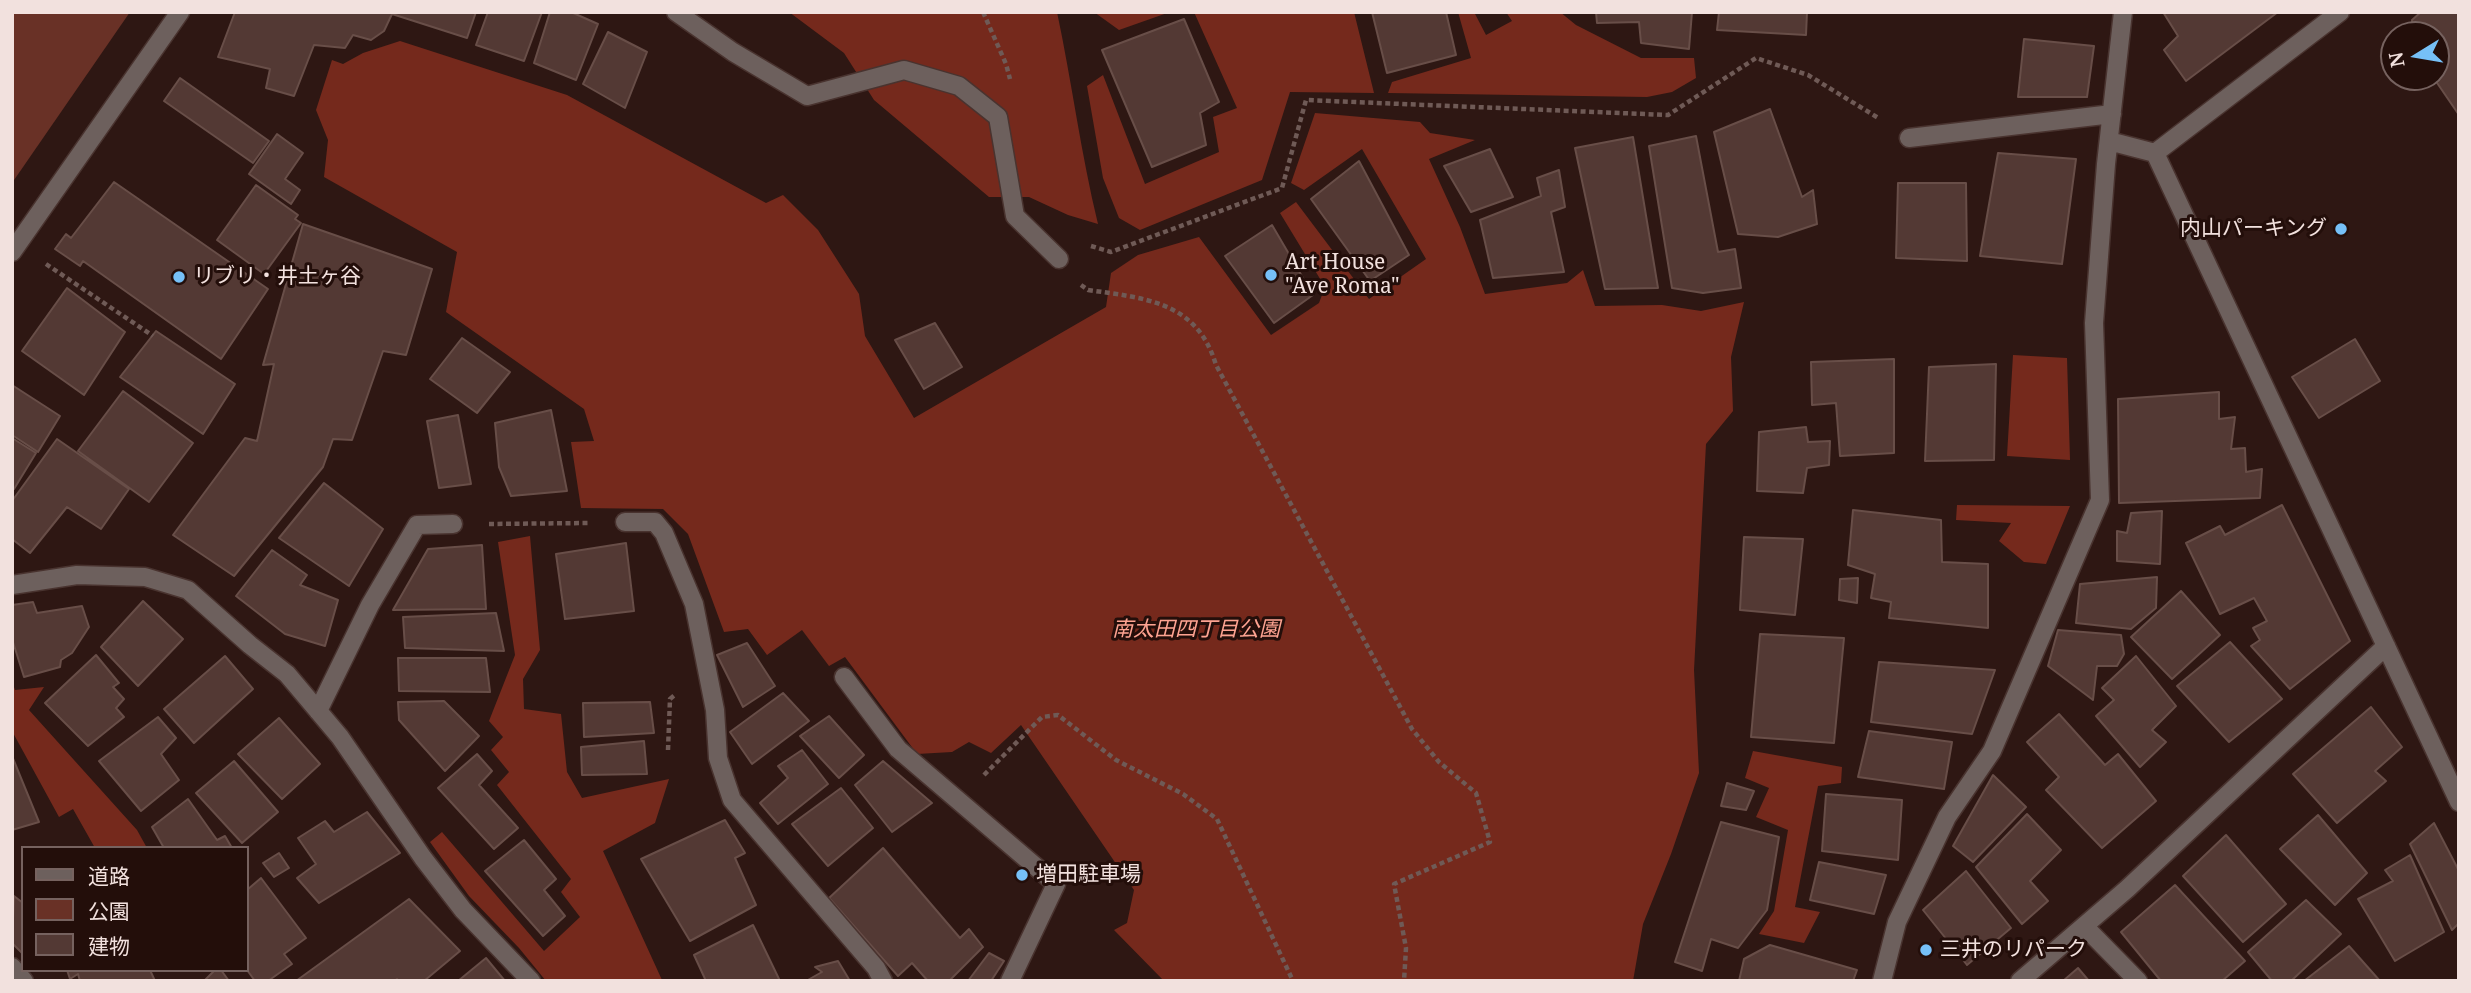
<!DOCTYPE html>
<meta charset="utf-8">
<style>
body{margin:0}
#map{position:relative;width:2471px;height:993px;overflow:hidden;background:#2e1713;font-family:"Noto Serif","Noto Sans JP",serif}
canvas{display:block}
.frame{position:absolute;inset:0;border:14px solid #f2e1de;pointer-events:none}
.legend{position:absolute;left:21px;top:846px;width:228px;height:126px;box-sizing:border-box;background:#230e0a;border:2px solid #76625f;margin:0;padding:9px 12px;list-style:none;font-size:21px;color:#f2e1de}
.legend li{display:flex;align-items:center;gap:14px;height:35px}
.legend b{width:35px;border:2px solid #76625f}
.north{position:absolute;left:2380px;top:21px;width:70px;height:70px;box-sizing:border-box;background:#230e0a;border:2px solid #76625f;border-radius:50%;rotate:259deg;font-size:19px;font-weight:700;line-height:28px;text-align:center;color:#f2e1de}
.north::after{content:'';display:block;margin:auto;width:24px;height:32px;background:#76c0f7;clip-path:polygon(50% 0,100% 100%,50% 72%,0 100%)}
</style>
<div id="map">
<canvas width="2471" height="993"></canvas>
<div class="frame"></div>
<ul class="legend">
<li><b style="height:9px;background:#6d605d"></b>道路</li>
<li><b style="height:19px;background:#693126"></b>公園</li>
<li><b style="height:19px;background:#533934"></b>建物</li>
</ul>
<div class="north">N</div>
</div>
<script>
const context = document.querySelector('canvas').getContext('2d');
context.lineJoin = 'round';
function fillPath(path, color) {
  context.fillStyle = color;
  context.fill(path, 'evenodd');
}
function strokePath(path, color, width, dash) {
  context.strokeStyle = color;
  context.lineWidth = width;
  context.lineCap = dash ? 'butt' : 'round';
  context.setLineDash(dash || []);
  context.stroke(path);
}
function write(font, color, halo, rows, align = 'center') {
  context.font = font + ' "Noto Serif","Noto Sans JP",serif';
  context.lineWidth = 6;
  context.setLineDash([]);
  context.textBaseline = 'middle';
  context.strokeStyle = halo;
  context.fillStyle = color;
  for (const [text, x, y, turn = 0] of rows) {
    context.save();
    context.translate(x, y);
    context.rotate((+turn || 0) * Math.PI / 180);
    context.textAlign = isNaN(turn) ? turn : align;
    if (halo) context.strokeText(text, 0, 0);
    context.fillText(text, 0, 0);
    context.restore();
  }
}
const green = new Path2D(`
 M 12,12 L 130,12 L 12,183 Z`);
const forest = new Path2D(`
 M 789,12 L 1057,12 C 1072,83 1081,154 1098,224 L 1068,215 L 1029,197 L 989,197 L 874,100 L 844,53 Z
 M 1094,12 L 1170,12 L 1119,30 Z
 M 1194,12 L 1354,12 L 1374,93 L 1290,92 L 1262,180 L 1140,230 L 1119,218 L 1103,178 L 1087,86 L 1103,75 L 1145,184 L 1219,152 L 1213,117 L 1237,108 Z
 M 1458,12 L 1474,12 L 1486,35 L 1512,21 L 1506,12 L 1560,12 L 1576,25 L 1641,58 L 1694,58 L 1696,78 L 1672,92 L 1647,97 L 1388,93 L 1392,82 L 1471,58 Z
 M 400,41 L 567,95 L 766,203 L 783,195 L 818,230 L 859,294 L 865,336 L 914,418 L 1106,307 L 1111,273 L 1138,255 L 1199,237 L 1271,335 L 1319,303 L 1325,287 L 1280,213 L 1296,202 L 1369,299 L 1426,259 L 1362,149 L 1304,190 L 1291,183 L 1315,113 L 1420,122 L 1430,133 L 1475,140 L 1429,159 L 1460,227 L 1485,294 L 1567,283 L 1583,270 L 1595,306 L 1662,305 L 1701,311 L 1744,302 L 1731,357 L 1733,411 L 1706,444 L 1694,670 L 1699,773 L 1671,854 L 1643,924 L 1633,981 L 1164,981 L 1114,930 L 1127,923 L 1134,890 L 1021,725 L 991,753 L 969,742 L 952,752 L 917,754 L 845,657 L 829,666 L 802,630 L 767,655 L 748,629 L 724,632 L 688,534 L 663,509 L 581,508 L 571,442 L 594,441 L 584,409 L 446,312 L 457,252 L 324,177 L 328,140 L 316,110 L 332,60 L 343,64 L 363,53 Z
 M 2013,355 L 2067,358 L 2070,460 L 2007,456 Z
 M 1957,505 L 2070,506 L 2046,564 L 2024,562 L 1999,541 L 2011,523 L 1956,520 Z
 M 530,536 L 540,650 L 523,679 L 524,709 L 561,714 L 567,772 L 582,798 L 669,779 L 655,823 L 603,851 L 662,980 L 660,981 L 546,981 L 519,948 L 469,896 L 430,842 L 442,832 L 544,951 L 580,917 L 561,892 L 571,879 L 497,785 L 509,772 L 491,750 L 503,737 L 489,721 L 515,655 L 498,542 Z
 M 12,681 L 15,690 L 44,687 L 29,710 L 137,830 L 147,848 L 95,848 L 73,809 L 59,817 L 12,731 Z
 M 1753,751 L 1842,767 L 1841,783 L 1818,786 L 1795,907 L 1820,912 L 1804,943 L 1759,934 L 1774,911 L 1788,830 L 1756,817 L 1769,788 L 1745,778 Z`);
const building = new Path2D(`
 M 235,12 L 476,12 L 467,38 L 392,14 L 384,31 L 371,40 L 353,35 L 345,48 L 314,45 L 294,96 L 266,88 L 270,69 L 218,57 Z
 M 488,12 L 542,12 L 524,61 L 476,45 Z
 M 550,12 L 571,12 L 598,24 L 576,80 L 534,63 Z
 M 1372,12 L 1446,12 L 1456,55 L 1387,73 Z
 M 1596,12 L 1692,12 L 1689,49 L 1641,43 L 1639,22 L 1597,23 Z
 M 1719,12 L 1807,12 L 1806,35 L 1717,30 Z
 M 2163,12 L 2278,12 L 2186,81 L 2164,50 L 2178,36 Z
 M 2421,12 L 2459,12 L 2459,115 L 2433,77 L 2436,77 L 2436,35 L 2413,35 L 2412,20 Z
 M 1184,19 L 1219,102 L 1200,113 L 1206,145 L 1152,167 L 1102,50 Z
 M 608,32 L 647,52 L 625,108 L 583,84 Z
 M 2024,39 L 2094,46 L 2087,97 L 2018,97 Z
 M 180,78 L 269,141 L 253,163 L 164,101 Z
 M 1770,109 L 1802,197 L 1813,190 L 1817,224 L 1778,237 L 1738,234 L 1714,132 Z
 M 277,134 L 303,153 L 285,179 L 300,190 L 291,204 L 249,174 Z
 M 1696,136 L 1718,252 L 1735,249 L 1741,288 L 1703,293 L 1672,288 L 1649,146 Z
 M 1633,137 L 1658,288 L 1605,289 L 1575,148 Z
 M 1490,149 L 1513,197 L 1471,212 L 1444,166 Z
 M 1998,153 L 2076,159 L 2062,264 L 1980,256 Z
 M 1359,161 L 1409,255 L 1370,281 L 1311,199 Z
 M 1559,170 L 1565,207 L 1551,212 L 1564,272 L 1493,278 L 1480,220 L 1541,196 L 1537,178 Z
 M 114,182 L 268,289 L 221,359 L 83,261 L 80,266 L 55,249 L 66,234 L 71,238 Z
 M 1898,183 L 1966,183 L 1967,261 L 1896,258 Z
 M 256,185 L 298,215 L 295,219 L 301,223 L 264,274 L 217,240 Z
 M 303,224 L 432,269 L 406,355 L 383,351 L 352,440 L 333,439 L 323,467 L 234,576 L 173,535 L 245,438 L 257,441 L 274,364 L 263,365 Z
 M 1272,225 L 1313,295 L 1274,323 L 1225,256 Z
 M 67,288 L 125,332 L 84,395 L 22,351 Z
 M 935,323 L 962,367 L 924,389 L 895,340 Z
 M 156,331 L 235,384 L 203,434 L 120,377 Z
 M 462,338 L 510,372 L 477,413 L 430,379 Z
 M 2355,339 L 2380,381 L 2319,418 L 2292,377 Z
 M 1894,359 L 1894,453 L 1840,456 L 1836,403 L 1812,405 L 1811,362 Z
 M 1996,364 L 1994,460 L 1925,461 L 1929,367 Z
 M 12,385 L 60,416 L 38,452 L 12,435 Z
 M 123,391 L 193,443 L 149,502 L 78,451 Z
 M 2219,392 L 2219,419 L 2235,417 L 2231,449 L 2245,448 L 2246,472 L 2262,469 L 2260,498 L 2119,503 L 2118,399 Z
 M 551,410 L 567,491 L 511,496 L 499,467 L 495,423 Z
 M 458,415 L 471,484 L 439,488 L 427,421 Z
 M 1806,427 L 1808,442 L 1830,441 L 1829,465 L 1807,468 L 1803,493 L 1757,491 L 1759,432 Z
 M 12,438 L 36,453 L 14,489 L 12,488 Z
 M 57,439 L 129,489 L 101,529 L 67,507 L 30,553 L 12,539 L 12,501 Z
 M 324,483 L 383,529 L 349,586 L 279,538 Z
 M 2282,505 L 2350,641 L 2290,689 L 2251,646 L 2260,640 L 2253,628 L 2267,621 L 2254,598 L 2220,614 L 2186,543 L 2220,526 L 2225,535 Z
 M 1853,510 L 1941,520 L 1942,562 L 1988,564 L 1988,628 L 1889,618 L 1891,602 L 1871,598 L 1875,574 L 1848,565 Z
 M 2162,511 L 2160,564 L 2117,561 L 2117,531 L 2127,533 L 2131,513 Z
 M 1744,537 L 1803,539 L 1795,615 L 1740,610 Z
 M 626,543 L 634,611 L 565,619 L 556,554 Z
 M 482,545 L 486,609 L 393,610 L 428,549 Z
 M 272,550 L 307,575 L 300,585 L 338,600 L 325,646 L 285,634 L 236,596 Z
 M 2157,577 L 2156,608 L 2131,629 L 2076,623 L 2080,584 Z
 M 1858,578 L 1857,603 L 1839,600 L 1840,579 Z
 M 2181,591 L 2220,635 L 2172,679 L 2131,637 Z
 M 143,601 L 183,639 L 138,686 L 101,647 Z
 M 33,602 L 37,613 L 82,606 L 89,627 L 72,653 L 61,660 L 60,667 L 24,677 L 12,639 L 12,605 Z
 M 496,613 L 504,651 L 405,648 L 403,617 Z
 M 2058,630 L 2121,635 L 2124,654 L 2117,666 L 2097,666 L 2093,700 L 2048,666 Z
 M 1760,634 L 1844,638 L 1834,743 L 1751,737 Z
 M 2230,642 L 2282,699 L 2229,742 L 2177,686 Z
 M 747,643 L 775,686 L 743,707 L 717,655 Z
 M 96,655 L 119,683 L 113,687 L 124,699 L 116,708 L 124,717 L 88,746 L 45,703 Z
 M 225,656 L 253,689 L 194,743 L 164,709 Z
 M 2136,656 L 2176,706 L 2152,730 L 2166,742 L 2140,767 L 2096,716 L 2114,700 L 2102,688 Z
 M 398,658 L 486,658 L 490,692 L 399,691 Z
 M 1879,662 L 1995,670 L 1972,734 L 1871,722 Z
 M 783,693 L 809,721 L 752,764 L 730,732 Z
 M 444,701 L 479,736 L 445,771 L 399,720 L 398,702 Z
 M 650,702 L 654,733 L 584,737 L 583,703 Z
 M 2371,707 L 2402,747 L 2375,771 L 2386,781 L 2337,823 L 2293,774 Z
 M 2059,714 L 2105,765 L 2118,754 L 2156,801 L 2102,848 L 2046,790 L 2059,777 L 2027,742 Z
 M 829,716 L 864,755 L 839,778 L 800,736 Z
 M 158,717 L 176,738 L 161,754 L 179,780 L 141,811 L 99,761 Z
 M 279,718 L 320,764 L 282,799 L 238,754 Z
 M 1869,731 L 1952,742 L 1944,789 L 1858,777 Z
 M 644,741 L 647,774 L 582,775 L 581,747 Z
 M 802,750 L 828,784 L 778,824 L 760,803 L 788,778 L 778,766 Z
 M 477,754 L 492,771 L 479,785 L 518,828 L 494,849 L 438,788 Z
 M 12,756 L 39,822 L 12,830 Z
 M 234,761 L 278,812 L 242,843 L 196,793 Z
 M 883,761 L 932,803 L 892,832 L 855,785 Z
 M 1993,775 L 2026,807 L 1973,862 L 1953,846 Z
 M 1727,783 L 1754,791 L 1746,810 L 1721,806 Z
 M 841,788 L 873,828 L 828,866 L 792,824 Z
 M 1826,794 L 1902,800 L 1898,860 L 1822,851 Z
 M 188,799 L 217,840 L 225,836 L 232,848 L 164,848 L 152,827 Z
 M 367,812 L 400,853 L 319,903 L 297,878 L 316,864 L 298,838 L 325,821 L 334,832 Z
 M 2027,814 L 2061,850 L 2030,881 L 2048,901 L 2022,924 L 1976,867 Z
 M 2318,815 L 2367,873 L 2335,905 L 2280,849 Z
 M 725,820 L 745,853 L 735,858 L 756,905 L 690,941 L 641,859 Z
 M 1721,822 L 1779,837 L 1767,910 L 1738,948 L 1711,939 L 1702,971 L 1675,962 Z
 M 2434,823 L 2459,871 L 2459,923 L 2452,930 L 2410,844 Z
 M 2226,835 L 2286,904 L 2243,942 L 2183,876 Z
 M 524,840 L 556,879 L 544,890 L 565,916 L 543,936 L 485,871 Z
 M 883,848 L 960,938 L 969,929 L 983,947 L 949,981 L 928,981 L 912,963 L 898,976 L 829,898 Z
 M 279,853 L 289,868 L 274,877 L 263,863 Z
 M 2410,855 L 2444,932 L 2395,961 L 2358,899 L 2393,881 L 2385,870 Z
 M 1819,862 L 1886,875 L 1874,914 L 1810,900 Z
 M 1966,871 L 2011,928 L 1967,965 L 1923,910 Z
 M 261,878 L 306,938 L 284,954 L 292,964 L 268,981 L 255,981 L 247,970 L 247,890 Z
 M 2175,885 L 2245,961 L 2222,981 L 2161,981 L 2121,932 Z
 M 14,896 L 23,903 L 23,954 L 12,943 Z
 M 409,899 L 460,951 L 424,981 L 399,981 L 397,979 L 394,981 L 296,981 Z
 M 2306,900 L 2341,934 L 2291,981 L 2272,981 L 2248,952 Z
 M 753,925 L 780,981 L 706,981 L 694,955 Z
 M 1770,945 L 1857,970 L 1853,981 L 1739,981 L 1744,959 Z
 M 2349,946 L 2380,981 L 2304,981 Z
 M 989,953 L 1004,961 L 991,981 L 968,981 Z
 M 486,958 L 505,981 L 458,981 Z
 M 838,961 L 850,981 L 806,981 L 822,972 L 815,967 Z
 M 2078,968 L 2089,981 L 2063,981 Z
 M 67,970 L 150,970 L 155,981 L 80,981 L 78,974 L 70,979 Z
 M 215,970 L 221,970 L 229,981 L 204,981 Z`);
const path = new Path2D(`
 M 983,12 L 1006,64 L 1010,79
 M 1091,246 L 1111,252 L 1282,188 L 1306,100 L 1668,115 L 1756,58 L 1808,75 L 1880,119
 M 46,264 L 153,336
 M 1081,285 L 1088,290 C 1144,298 1197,301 1216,365 L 1412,729 L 1439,762 L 1476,793 L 1490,842 L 1394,884 L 1406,948 L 1404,981
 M 489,524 L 589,523
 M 668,750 L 670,699 L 676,694
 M 984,775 L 1042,717 L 1058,715 L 1116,760 L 1183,794 L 1217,819 L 1293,981`);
const minor = new Path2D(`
 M 676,12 L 733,52 L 807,96 L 904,70 L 959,86 L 998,117 L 1015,216 L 1059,259
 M 2340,12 L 2155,153 L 2459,802
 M 1909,138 L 2112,114
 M 2109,141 L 2155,153
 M 12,252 L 180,12
 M 625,522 L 655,522 L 664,533 L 694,604 L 715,710 L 718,758 L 732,800 L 876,968 L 883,981
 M 12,585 L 77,575 L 145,577 L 188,590 L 250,645 L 287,674 L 340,737 L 423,858 L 463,910 L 531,981
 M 844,677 L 898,749 L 1056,884 L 1010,981
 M 318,711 L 370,605 L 417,525 L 453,524
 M 2084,926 L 2138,981
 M 12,967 L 24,981
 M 1882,981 L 1897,922 L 1947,817 L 1992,751 L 2100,500 L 2094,323 L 2106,164 L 2123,12
 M 2020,981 L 2127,889 L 2386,646`);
const markers = [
 [2341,229,7,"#76c0f7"],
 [1271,275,7,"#76c0f7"],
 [179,277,7,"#76c0f7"],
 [1022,875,7,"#76c0f7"],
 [1926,950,7,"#76c0f7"]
];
const poiNames = [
 ["内山パーキング",2327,229,"right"],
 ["Art House",1285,263],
 ["\"Ave Roma\"",1285,287],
 ["リブリ・井土ヶ谷",193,277],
 ["増田駐車場",1036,875],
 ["三井のリパーク",1940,950]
];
const parkNames = [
 ["南太田四丁目公園",1196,630]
];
fillPath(green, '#693126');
fillPath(forest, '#75291c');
fillPath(building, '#533934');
strokePath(building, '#684e48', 2);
strokePath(minor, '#49332f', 21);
strokePath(path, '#6f5a56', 4.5, [5, 3.5]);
strokePath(minor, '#6d605d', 18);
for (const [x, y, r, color] of markers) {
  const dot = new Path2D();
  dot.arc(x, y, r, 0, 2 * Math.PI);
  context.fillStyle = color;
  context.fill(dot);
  strokePath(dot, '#230e0a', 2.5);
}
write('21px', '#f2e1de', '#230e0a', poiNames, 'left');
write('italic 21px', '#fea391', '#230e0a', parkNames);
</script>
